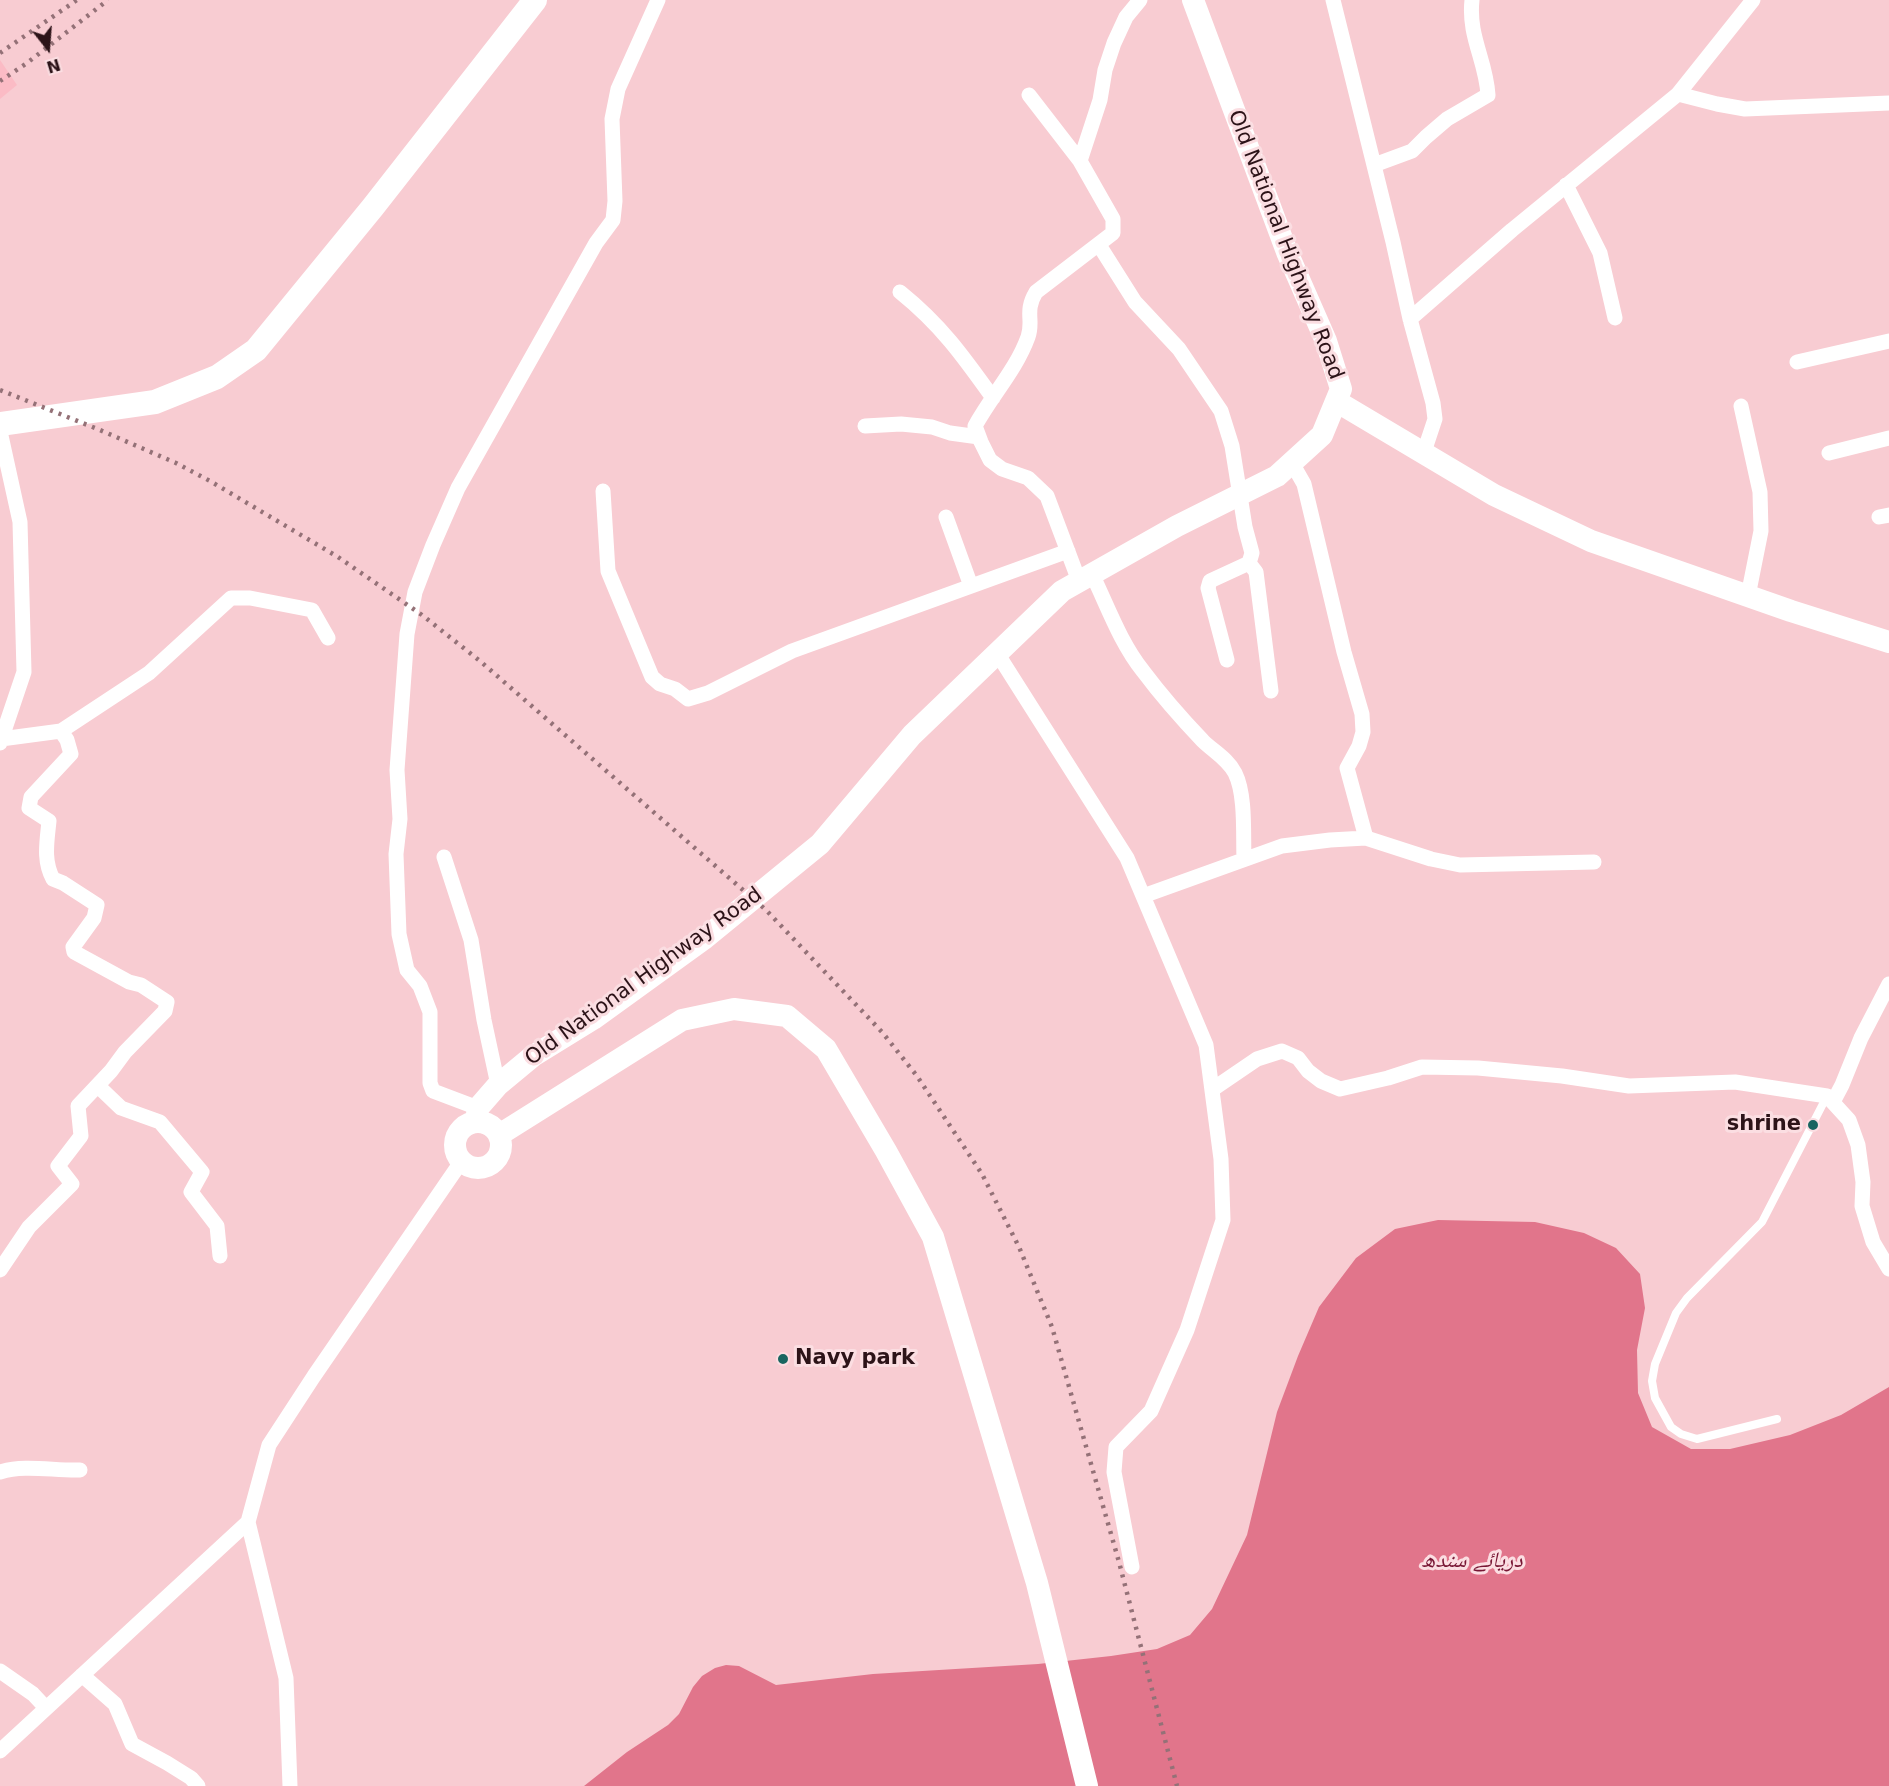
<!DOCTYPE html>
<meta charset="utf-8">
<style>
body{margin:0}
#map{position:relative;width:1889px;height:1786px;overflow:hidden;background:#f8ccd2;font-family:"DejaVu Sans",sans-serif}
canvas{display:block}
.north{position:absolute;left:18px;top:18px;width:60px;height:60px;-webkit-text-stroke:4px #fbdee2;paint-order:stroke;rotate:163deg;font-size:16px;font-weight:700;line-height:24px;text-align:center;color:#2c1318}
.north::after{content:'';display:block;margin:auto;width:21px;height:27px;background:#2c1318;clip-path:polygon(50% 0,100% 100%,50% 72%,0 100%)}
</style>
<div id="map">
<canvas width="1889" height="1786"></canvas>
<div class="north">N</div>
</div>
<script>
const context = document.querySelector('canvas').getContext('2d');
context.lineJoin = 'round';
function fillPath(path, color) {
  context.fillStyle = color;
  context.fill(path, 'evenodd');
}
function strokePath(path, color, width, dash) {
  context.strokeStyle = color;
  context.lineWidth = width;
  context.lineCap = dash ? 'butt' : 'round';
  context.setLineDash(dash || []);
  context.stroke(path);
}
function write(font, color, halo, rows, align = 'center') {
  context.font = font + ' "DejaVu Sans","Noto Naskh Arabic",sans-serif';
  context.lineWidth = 6;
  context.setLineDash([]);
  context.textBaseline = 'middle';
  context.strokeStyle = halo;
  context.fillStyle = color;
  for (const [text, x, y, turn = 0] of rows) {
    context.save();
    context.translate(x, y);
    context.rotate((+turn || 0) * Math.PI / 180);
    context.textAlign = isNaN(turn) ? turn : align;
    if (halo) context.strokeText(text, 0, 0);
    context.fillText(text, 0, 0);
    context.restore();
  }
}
const built = new Path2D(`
 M 0,60 L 17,85 L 0,99 Z`);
const water = new Path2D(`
 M 1438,1220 L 1535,1222 L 1584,1233 L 1616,1248 L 1640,1274 L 1645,1308 L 1637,1350 L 1638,1393 L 1652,1427 L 1691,1449 L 1730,1449 L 1790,1435 L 1841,1415 L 1889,1387 L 1889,1786 L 584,1786 L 627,1752 L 668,1725 L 679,1714 L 693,1687 L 702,1676 L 715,1668 L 726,1665 L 739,1666 L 776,1685 L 873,1674 L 1038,1664 L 1111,1656 L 1157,1649 L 1190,1635 L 1212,1609 L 1247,1535 L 1277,1412 L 1298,1356 L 1319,1307 L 1356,1258 L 1395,1229 Z`);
const service = new Path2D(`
 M 1777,1419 L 1697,1439 L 1681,1434 L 1671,1427 L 1655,1398 L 1652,1381 L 1655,1364 L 1676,1313 L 1687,1298 L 1762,1222 L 1827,1096`);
const minor = new Path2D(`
 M 1333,0 L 1393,242 L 1410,319 L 1433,403 L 1435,419 L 1424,452
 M 1678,94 L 1717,104 L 1745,109 L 1889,103
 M 1029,95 L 1080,161
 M 1374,165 L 1412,151 L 1426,137 L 1447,119 L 1488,95 C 1486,60 1468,37 1472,0
 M 1566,185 L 1600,253 L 1615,318
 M 1099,245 L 1135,302 L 1179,349 L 1221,411 L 1232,446 L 1245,527 L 1252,553 L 1249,563 L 1210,581 L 1208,588 L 1227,660
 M 900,292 C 941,325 963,356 993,398
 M 1410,319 L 1512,230 L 1678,94 L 1753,0
 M 1797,362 L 1889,341
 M 1741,406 L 1760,492 L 1761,531 L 1748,596
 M 865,426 L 901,424 L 932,427 L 950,433 L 979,437
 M 0,431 L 20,522 L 24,672 L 0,743
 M 1829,453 L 1889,438
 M 1292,463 L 1304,484 L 1344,652 L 1362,714 L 1363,732 L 1359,746 L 1347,768 L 1366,838
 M 603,491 L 608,571 L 652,677 L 660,684 L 675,689 L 688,699 L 708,693 L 792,651 L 1068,551
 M 946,517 L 971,586
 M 1879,517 L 1889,515
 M 1249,563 L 1256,572 L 1271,691
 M 1092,574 C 1108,607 1120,642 1143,671 C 1161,695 1182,719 1203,741 C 1213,751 1228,759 1235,773 C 1246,795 1243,835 1244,859
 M 1079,581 L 1047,496 L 1028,478 L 1002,469 L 990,460 L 981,442 L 975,426 C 992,395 1016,370 1028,337 C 1034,320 1024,312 1036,292 L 1113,233 L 1113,219 L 1080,161 L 1100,100 L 1105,70 L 1114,43 L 1126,17 L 1140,0
 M 997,653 L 1127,858 L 1206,1045 L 1221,1159 L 1223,1220 L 1187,1330 L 1151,1411 L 1116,1447 L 1114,1472 L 1132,1567
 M 1,739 L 61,731 L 149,673 L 231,598 L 250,598 L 312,610 L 328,638
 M 444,857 L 471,940 L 484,1020 L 498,1085
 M 1143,896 L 1282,846 L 1330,840 L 1366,838 L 1431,859 L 1460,865 L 1594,862
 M 98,1086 L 121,1108 L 160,1122 L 202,1172 L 191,1192 L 217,1226 L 220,1256
 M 1213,1089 L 1257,1059 L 1282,1051 L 1298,1058 L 1308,1071 L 1321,1081 L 1340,1089 L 1388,1078 L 1422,1067 L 1478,1068 L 1562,1076 L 1629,1086 L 1735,1082 L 1827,1096 L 1849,1120 L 1858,1145 L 1863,1182 L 1862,1206 L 1873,1242 L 1889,1269
 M 1833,1102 L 1842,1085 L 1861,1038 L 1889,984
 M 478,1108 L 433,1091 L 430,1083 L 430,1012 L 420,986 L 407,970 L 399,934 L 396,854 L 400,819 L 397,770 L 407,634 L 415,592 L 433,545 L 458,488 L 596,243 L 613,220 L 615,201 L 612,119 L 618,89 L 658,0
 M 0,1270 L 29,1227 L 72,1184 L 58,1166 L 81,1136 L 78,1106 L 111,1071 L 125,1052 L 165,1011 L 167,1002 L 141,985 L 129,982 L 74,952 L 73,947 L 94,918 L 97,905 L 63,883 L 53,879 C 43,860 47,842 49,821 L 29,808 L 31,797 L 71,754 L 67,740 L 61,731
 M 0,1472 C 25,1464 54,1471 80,1470
 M 0,1671 L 33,1694 L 46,1708
 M 82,1675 L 115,1704 L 132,1744 L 167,1763 L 191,1778 L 198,1786
 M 0,1751 L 248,1522
 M 290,1786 L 286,1678 L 248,1522 L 269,1445 L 314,1376 L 461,1162`);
const secondary = new Path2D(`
 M 1336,401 L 1494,495 L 1591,541 L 1791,611 L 1889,642
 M 476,1121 L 478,1108 L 498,1085 L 533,1056 L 593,1019 L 705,938 L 820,844 L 912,735 L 1062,591 L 1177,526 L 1277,476 L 1322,435 L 1341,389 L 1326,341 L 1287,252 L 1193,0
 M455 1145a23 23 0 1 1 46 0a23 23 0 1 1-46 0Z
 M 499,1135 L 682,1020 L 734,1009 L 787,1016 L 826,1049 L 886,1151 L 933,1237 L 1037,1583 L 1087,1786`);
const primary = new Path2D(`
 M 0,424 L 155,402 L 217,377 L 256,350 L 373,207 L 535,0`);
const rail = new Path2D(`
 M 0,53 L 77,0
 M 0,81 L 27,63 L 108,0
 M 0,390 L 100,430 L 176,463 L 210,481 L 338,557 L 422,615 L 480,661 L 766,910 L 882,1032 L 917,1076 L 982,1174 L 1019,1247 L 1052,1327 L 1119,1562 L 1177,1786`);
const markers = [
 [1813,1125,6,"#196560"],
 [783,1359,6,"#196560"]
];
const streetNames = [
 ["Old National Highway Road",1285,245,69],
 ["Old National Highway Road",644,977,-36]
];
const poiNames = [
 ["shrine",1801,1125],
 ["Navy park",795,1359,"left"]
];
const waterNames = [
 ["دریائے سندھ",1472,1561]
];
fillPath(built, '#fbbbc5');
fillPath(water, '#e1758b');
strokePath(service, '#fff', 8);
strokePath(minor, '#fff', 15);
strokePath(secondary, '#fff', 22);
strokePath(primary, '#fff', 24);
strokePath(rail, '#947177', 4.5, [3, 6]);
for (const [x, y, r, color] of markers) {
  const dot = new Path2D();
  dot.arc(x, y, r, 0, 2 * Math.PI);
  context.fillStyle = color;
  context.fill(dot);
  strokePath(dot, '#fbdee2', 2);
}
write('21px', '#2c1318', '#fbdee2', streetNames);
write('bold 21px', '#2c1318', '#fbdee2', poiNames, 'right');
write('italic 22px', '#781634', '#fbdee2', waterNames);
</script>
